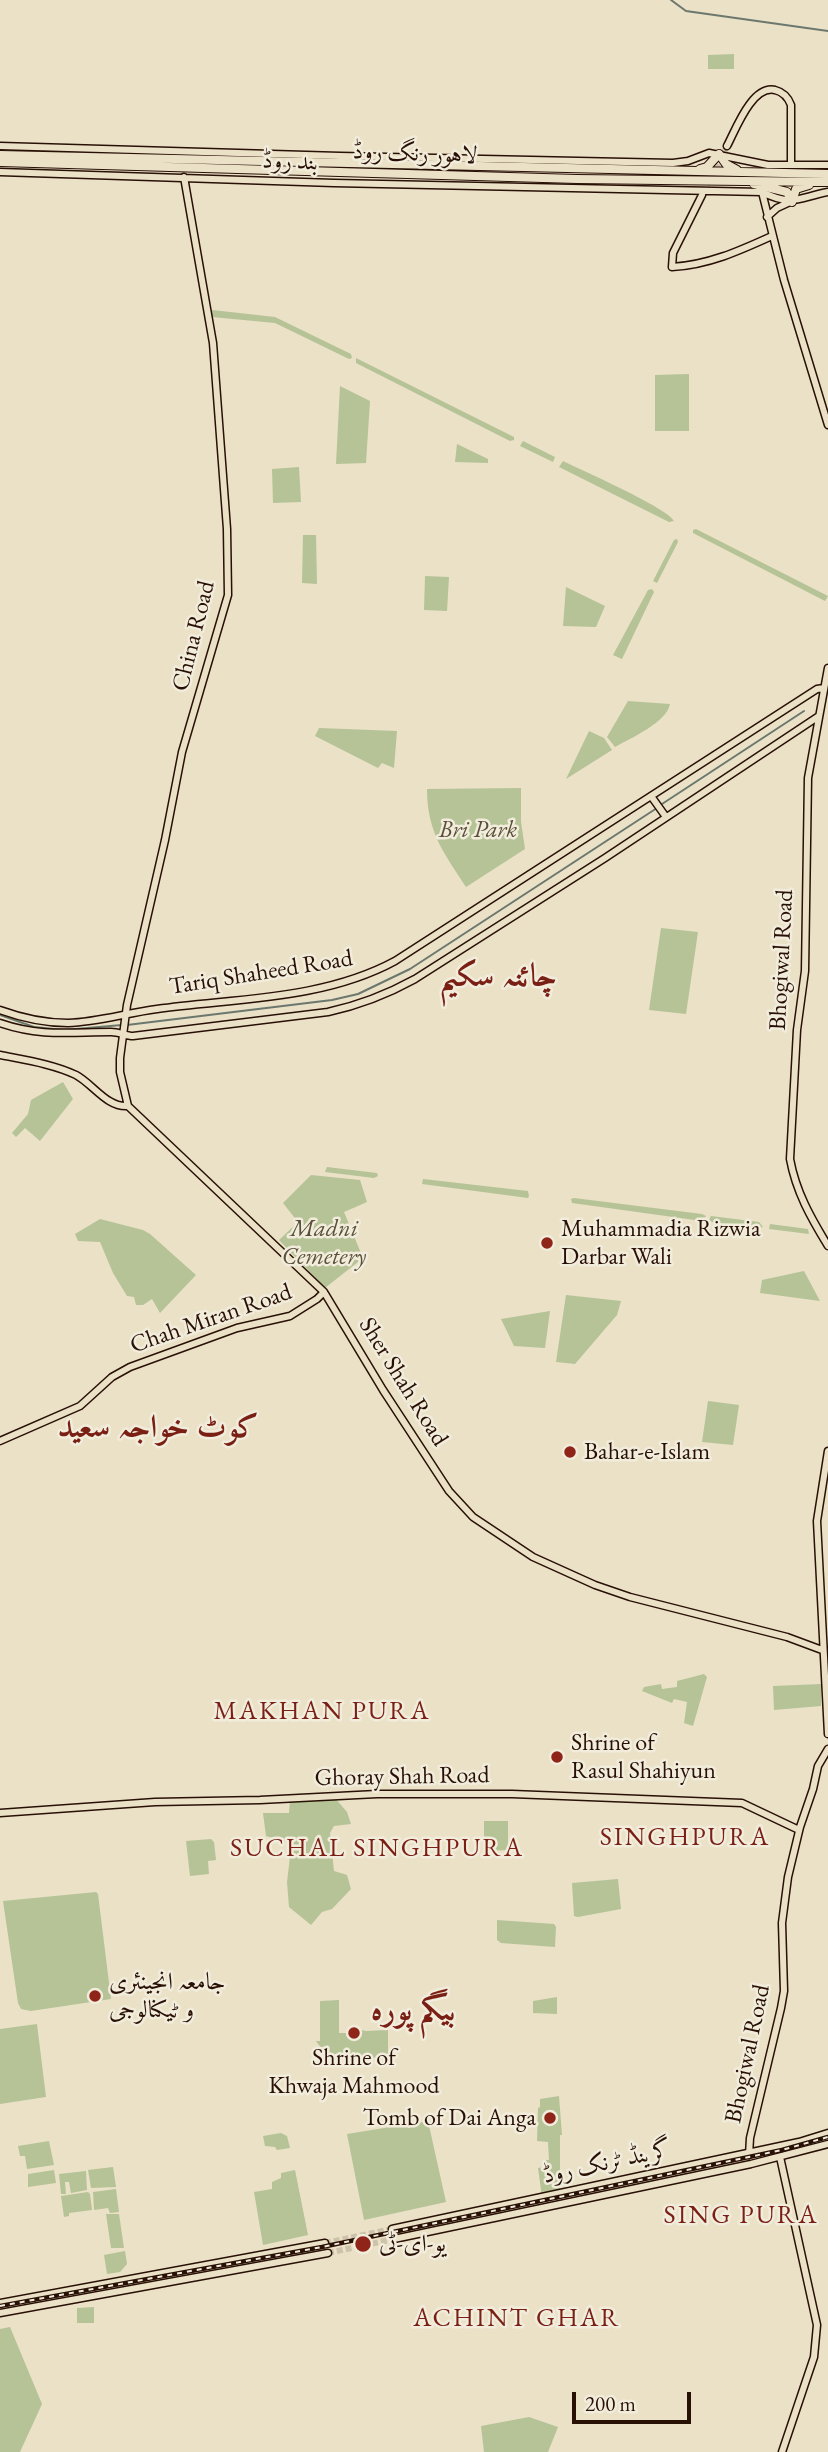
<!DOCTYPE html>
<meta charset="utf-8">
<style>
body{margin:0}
#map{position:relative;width:828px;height:2452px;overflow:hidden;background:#eae1c7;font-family:"EB Garamond",serif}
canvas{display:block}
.scale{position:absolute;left:572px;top:2392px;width:119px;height:32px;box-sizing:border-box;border:4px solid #291005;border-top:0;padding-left:9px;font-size:21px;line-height:24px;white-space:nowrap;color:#291005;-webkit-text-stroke:5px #f1ecdb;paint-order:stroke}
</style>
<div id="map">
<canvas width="828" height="2452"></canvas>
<div class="scale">200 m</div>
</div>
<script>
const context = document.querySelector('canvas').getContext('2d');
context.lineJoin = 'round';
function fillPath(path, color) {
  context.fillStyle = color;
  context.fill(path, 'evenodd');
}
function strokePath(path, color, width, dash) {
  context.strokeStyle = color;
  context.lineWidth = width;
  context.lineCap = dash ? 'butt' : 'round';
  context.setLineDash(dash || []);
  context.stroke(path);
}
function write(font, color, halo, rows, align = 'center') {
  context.font = font + ' "EB Garamond",Amiri,serif';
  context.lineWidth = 5;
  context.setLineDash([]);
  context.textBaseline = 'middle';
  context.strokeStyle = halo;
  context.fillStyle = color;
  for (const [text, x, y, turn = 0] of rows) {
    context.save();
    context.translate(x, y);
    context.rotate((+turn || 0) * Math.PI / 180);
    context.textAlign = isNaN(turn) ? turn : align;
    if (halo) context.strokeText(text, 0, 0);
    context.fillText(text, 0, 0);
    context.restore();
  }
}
const green = new Path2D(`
 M 734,54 L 734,69 L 708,69 L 708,55 Z
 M 212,310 L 275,317 L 351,354 L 352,358 L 349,359 L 275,323 L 212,317 Z
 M 356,358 L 514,437 L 514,440 L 510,441 L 356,363 Z
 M 689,374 L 689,431 L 655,431 L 655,375 Z
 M 340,386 L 370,401 L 366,463 L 336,464 Z
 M 523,441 L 555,457 L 553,462 L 520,446 Z
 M 457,444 L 488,459 L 488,463 L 455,462 Z
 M 563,461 C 581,470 668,508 674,521 L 669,522 L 559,467 Z
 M 299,467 L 301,502 L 273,503 L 272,469 Z
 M 696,529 L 828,596 L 825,601 L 693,533 L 693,530 Z
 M 303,535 L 316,535 L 317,584 L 302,583 Z
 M 677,539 L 678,542 L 657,583 L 653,581 L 674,540 Z
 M 425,576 L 449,577 L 447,611 L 424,610 Z
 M 566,587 L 605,606 L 596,627 L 563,626 Z
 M 652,589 L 654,592 L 622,659 L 613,655 L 648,590 Z
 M 628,701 L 670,704 C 667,722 631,738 615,747 L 607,737 Z
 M 319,728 L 397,731 L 394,768 L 382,763 L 378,768 L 315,736 Z
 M 589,731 L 604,738 L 612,750 L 566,779 Z
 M 521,788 L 521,822 L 525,849 L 466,887 C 444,853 427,832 427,789 Z
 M 661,928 L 698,932 L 686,1014 L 649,1010 Z
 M 63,1082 L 73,1099 L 40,1141 L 25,1128 L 16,1137 L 12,1133 L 28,1114 L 31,1100 Z
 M 327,1167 L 377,1173 L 378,1176 L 374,1178 L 325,1172 Z
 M 311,1175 L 360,1180 L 367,1202 L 344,1212 L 363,1258 L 325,1288 L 279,1240 L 298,1222 L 283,1203 Z
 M 423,1179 L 528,1191 L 529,1196 L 528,1198 L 422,1184 Z
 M 574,1198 L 702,1214 L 706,1216 L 702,1221 L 572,1203 L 571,1199 Z
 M 711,1216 L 759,1222 L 763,1227 L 759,1228 L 712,1222 L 709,1220 Z
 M 100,1219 L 143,1230 L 150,1234 L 196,1275 L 160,1313 L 152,1299 L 143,1305 L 136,1305 L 134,1297 L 127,1296 L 113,1273 L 100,1242 L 78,1241 L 75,1234 Z
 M 770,1224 L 808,1229 L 809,1234 L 769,1229 Z
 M 804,1271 L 820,1301 L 760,1293 L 762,1280 Z
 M 566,1295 L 621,1301 L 617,1315 L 575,1364 L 556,1362 Z
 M 550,1311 L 545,1348 L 514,1346 L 501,1319 Z
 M 708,1401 L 739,1405 L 733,1445 L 702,1442 Z
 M 704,1674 L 707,1677 L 693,1726 L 684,1723 L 687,1702 L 674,1699 L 672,1703 L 642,1691 L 644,1687 L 661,1684 L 662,1689 L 677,1687 L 677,1681 Z
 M 821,1684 L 821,1706 L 774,1710 L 773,1686 Z
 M 335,1798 L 347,1812 L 351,1824 L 334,1826 L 330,1833 L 334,1871 L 347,1875 L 351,1889 L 332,1909 L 322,1912 L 311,1925 L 289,1907 L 287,1882 L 291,1848 L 287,1842 L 266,1836 L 263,1813 L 289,1813 L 290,1799 Z
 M 484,1821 L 508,1821 L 508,1850 L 484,1851 Z
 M 211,1839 L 214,1842 L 216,1860 L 208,1861 L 209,1874 L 190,1876 L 186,1841 Z
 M 618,1879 L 621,1909 L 578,1917 L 574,1916 L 572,1883 Z
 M 96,1892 L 98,1894 L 111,1999 L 31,2011 L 21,2009 L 18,2003 L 3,1901 Z
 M 497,1920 L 554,1924 L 556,1927 L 555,1947 L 501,1943 L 497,1940 Z
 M 557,1997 L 557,2014 L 533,2013 L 533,2001 Z
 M 339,2000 L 339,2033 L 355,2033 L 356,2029 L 366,2031 L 388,2030 L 388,2056 C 363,2059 332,2066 316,2041 L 320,2041 L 320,2001 Z
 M 37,2024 L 46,2097 L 0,2104 L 0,2029 Z
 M 559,2096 L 562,2135 L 560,2135 L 560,2193 L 542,2197 L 538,2168 L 543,2167 L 543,2160 L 549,2160 L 548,2142 L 537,2141 L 538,2108 L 540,2107 L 540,2099 Z
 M 428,2121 L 446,2202 L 364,2220 L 347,2134 Z
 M 281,2133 L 287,2136 L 290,2148 L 277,2150 L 275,2147 L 265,2146 L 263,2136 Z
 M 49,2141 L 54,2165 L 27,2169 L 25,2156 L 20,2156 L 18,2146 Z
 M 113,2167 L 116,2187 L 91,2188 L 88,2170 Z
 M 54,2170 L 56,2183 L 28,2187 L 28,2174 Z
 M 295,2170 L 308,2235 L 263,2245 L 254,2192 L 272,2189 L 272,2182 L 281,2178 L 281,2173 Z
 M 86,2171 L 87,2190 L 71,2193 L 69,2182 L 65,2182 L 66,2194 L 61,2194 L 59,2174 Z
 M 116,2189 L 119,2212 L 110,2213 L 108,2208 L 94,2210 L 93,2192 Z
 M 88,2192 L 90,2194 L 92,2210 L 69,2213 L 69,2216 L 64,2217 L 61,2196 Z
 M 106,2214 L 119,2214 L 124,2248 L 111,2248 Z
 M 125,2251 L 127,2264 L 120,2272 L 107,2274 L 104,2255 Z
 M 94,2307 L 94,2323 L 77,2323 L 77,2308 Z
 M 10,2327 L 42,2404 L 20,2452 L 0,2452 L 0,2329 Z
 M 529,2417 L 558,2427 L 548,2452 L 484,2452 L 481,2426 Z`);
const stream = new Path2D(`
 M 671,0 L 686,11 L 828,31
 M 662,804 L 804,711
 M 0,1015 L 34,1027 L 64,1030 L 122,1025
 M 127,1025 L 332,1000 L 358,994 L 410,969 L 657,808`);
const majorTunnel = new Path2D(`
 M 703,193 L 727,146
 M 325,2243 L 392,2229
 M 328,2253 L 394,2239`);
const major = new Path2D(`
 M 0,146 L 340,156 L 673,163 L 688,161 L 709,153 L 768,165 L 828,165
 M 727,146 C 736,129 752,85 775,90 C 783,92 788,97 791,105 L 791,165
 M 0,172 L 334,183 L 762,192 C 792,207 798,198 828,192
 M 762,192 L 784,280 L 828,425
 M 702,195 L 673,253 L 672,267 C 708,265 739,251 772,236
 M 767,217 L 777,208 L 790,202
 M 828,668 L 808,778 L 805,971 L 797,1030 L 790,1159 C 796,1192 811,1218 828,1246
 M 651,796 L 666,817
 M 0,1010 C 22,1018 44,1023 68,1023 C 98,1022 126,1013 157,1009 C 236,998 323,1000 395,961 L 817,689 L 824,688
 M 0,1023 C 41,1037 70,1032 111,1032 C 119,1032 126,1036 133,1036 L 328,1012 C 360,1005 386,995 415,979 L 605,858 L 819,716
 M 0,1055 C 25,1060 53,1064 76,1075 C 93,1084 107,1108 128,1106 L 324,1292 L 383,1390 L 449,1491 L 473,1517 L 533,1557 L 595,1585 L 630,1597 L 787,1637 L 822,1650
 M 128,1106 L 120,1072 L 120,1058 L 127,1005 L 165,840 L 182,752 L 228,595 L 227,529 L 213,343 L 184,177
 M 0,1441 L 80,1406 L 112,1377 L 130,1367 L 237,1328 L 290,1316 L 317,1299 L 324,1292
 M 828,1451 L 817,1521 L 828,1734
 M 0,1813 L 155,1802 L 260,1800 L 377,1794 L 512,1794 L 742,1803 L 799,1830
 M 749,2155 L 750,2138 L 781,2008 L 784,1991 L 782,1923 L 788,1877 L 800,1827 L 813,1789 L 818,1766 L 828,1749
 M 780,2157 L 817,2325 L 814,2357 L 782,2452
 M 392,2229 L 799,2142 L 828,2133
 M 394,2239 L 751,2164 L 828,2144
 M 0,2303 L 325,2243
 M 0,2313 L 328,2253`);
const highway = new Path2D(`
 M 0,155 L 828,174
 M 0,162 L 577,179 L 828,182
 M 700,169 L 707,167 L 719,154 L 726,164 L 737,170
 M 754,184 L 787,192 L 792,202 L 796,189 L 809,185`);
const rail = new Path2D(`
 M 0,2306 L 322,2247 L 782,2150 L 828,2137`);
const markers = [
 [547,1243,7,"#8f2418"],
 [570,1452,7,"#8f2418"],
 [557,1757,7,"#8f2418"],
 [95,1996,7,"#8f2418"],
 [354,2033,7,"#8f2418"],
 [550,2118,7,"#8f2418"],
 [363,2244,9,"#8f2418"]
];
const streetNames = [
 ["لاہور رنگ روڈ",415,154,2],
 ["بند روڈ",290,162,2],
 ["China Road",194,636,-76],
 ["Bhogiwal Road",782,960,-87],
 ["Tariq Shaheed Road",261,973,-9],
 ["Chah Miran Road",211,1319,-19],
 ["Sher Shah Road",403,1382,58],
 ["Ghoray Shah Road",402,1777,-1],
 ["Bhogiwal Road",748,2054,-78],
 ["گرینڈ ٹرنک روڈ",607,2163,-12]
];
const parkNames = [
 ["Bri Park",478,830],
 ["Madni",324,1229],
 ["Cemetery",324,1257]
];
const poiNames = [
 ["Muhammadia Rizwia",561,1229],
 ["Darbar Wali",561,1257],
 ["Bahar-e-Islam",584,1452],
 ["Shrine of",571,1743],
 ["Rasul Shahiyun",571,1771],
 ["جامعہ انجینئری",109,1982],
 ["و ٹیکنالوجی",109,2010],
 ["Shrine of",354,2058,"center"],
 ["Khwaja Mahmood",354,2086,"center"],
 ["Tomb of Dai Anga",536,2118,"right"],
 ["یو-ای-ٹی",379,2244]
];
const neighbourhoodNames = [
 ["MAKHAN PURA",322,1712],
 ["SINGHPURA",685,1838],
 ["SUCHAL SINGHPURA",377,1849],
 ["SING PURA",741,2216],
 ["ACHINT GHAR",517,2319]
];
const districtNames = [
 ["چائنہ سکیم",498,977],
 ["کوٹ خواجہ سعید",158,1428],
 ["بیگم پورہ",413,2011]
];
fillPath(green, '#b5c397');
strokePath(stream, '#6c786d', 2);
strokePath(majorTunnel, '#cdc2aa', 6, [6, 3]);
strokePath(major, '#291005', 9);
strokePath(highway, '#291005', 10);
strokePath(major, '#eae1c7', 6);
strokePath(highway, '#eae1c7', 8);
strokePath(rail, '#291005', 4.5);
strokePath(rail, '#f1ecdb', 2, [5]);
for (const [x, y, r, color] of markers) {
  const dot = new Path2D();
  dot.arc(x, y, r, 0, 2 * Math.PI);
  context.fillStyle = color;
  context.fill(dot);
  strokePath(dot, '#f1ecdb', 2.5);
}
write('24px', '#291005', '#f1ecdb', streetNames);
write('italic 24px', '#5a4f38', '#f1ecdb', parkNames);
write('24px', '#291005', '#f1ecdb', poiNames, 'left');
context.letterSpacing = '2px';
write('26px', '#7a1f14', '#f1ecdb', neighbourhoodNames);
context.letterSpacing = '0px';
write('bold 32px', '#7a1f14', '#f1ecdb', districtNames);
</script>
